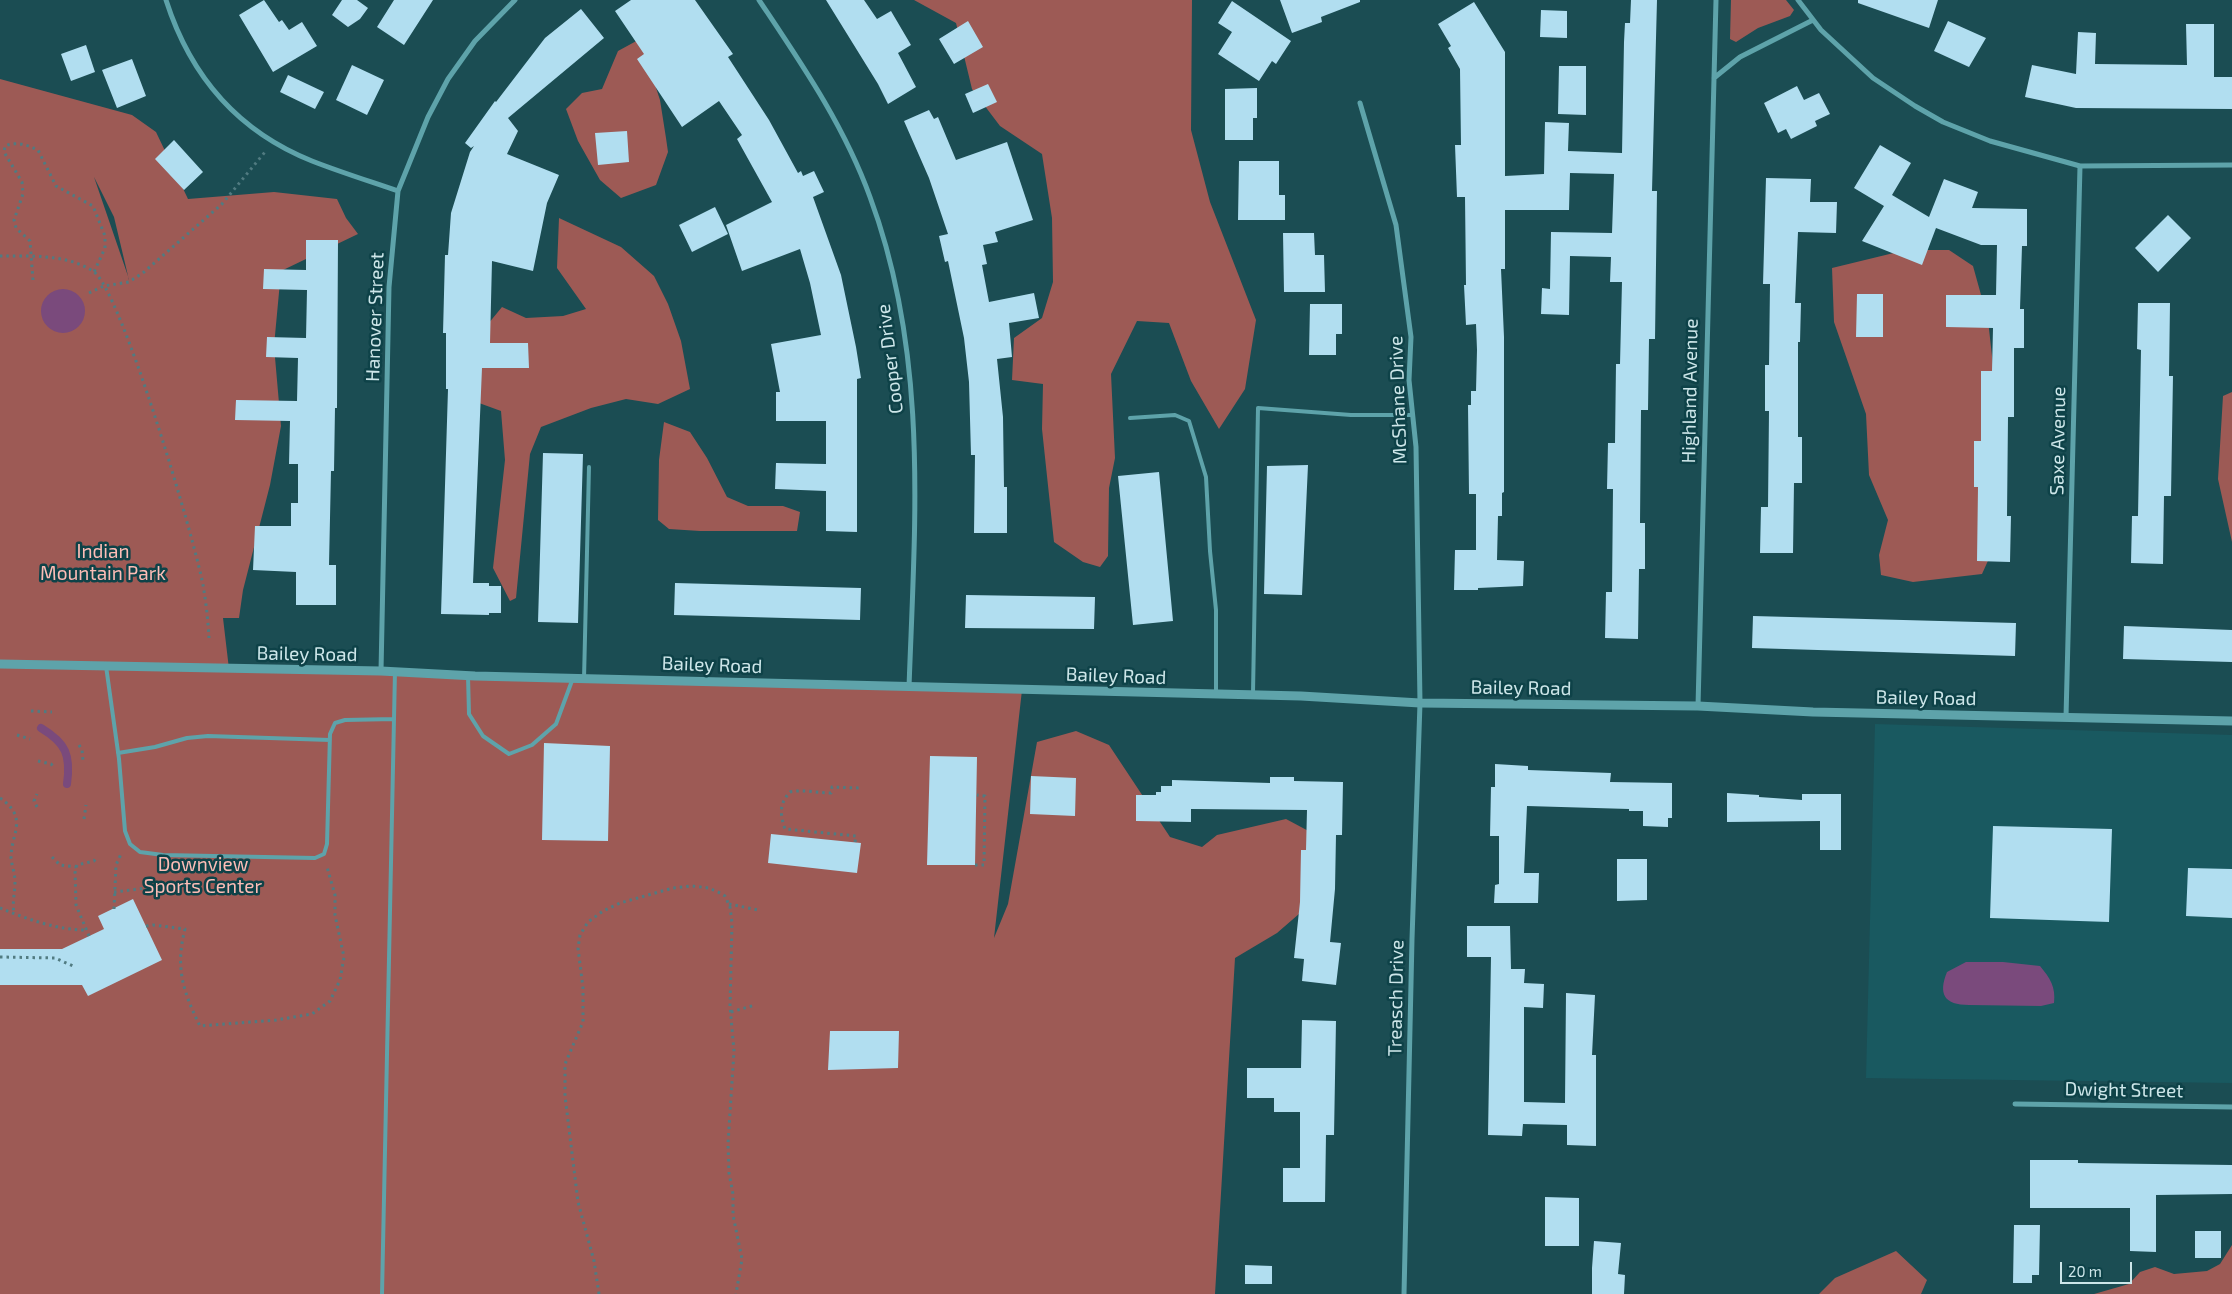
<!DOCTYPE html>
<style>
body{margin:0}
#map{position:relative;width:2232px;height:1294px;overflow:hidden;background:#1b4d53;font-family:"Exo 2",sans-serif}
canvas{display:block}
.scale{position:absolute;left:2060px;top:1262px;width:72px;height:22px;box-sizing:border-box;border:2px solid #cde6e9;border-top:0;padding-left:6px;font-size:15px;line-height:18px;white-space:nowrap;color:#cde6e9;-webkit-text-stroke:4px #0e4248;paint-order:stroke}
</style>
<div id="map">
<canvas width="2232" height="1294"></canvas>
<div class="scale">20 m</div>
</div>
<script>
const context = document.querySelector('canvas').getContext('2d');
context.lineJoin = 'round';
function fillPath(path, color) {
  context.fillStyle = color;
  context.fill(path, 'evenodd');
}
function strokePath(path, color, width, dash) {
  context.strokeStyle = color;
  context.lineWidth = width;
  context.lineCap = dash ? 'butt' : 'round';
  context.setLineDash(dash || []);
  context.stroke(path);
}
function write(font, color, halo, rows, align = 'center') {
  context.font = font + ' "Exo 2",sans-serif';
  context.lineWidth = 5;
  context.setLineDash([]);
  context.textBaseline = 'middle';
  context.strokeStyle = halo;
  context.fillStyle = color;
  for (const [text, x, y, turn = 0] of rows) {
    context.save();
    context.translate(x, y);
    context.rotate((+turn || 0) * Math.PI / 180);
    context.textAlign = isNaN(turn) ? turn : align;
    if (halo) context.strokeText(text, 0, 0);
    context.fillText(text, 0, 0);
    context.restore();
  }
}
const built = new Path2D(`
 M 1875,724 L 2232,735 L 2232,1083 L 1866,1078 Z`);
const green = new Path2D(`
 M 914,0 L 1192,0 L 1191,130 L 1210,202 L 1256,320 L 1245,389 L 1219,429 L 1191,381 L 1169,323 L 1137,321 L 1111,374 L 1115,458 L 1109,488 L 1108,556 L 1100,567 L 1083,562 L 1054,542 L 1042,429 L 1043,384 L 1012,380 L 1014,338 L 1042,318 L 1053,282 L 1052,218 L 1042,154 L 1000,126 L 972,89 L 956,23 Z
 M 1731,0 L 1786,0 L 1794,10 L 1790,16 L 1758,28 L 1736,42 L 1730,39 Z
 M 640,39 L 660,100 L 666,138 L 668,152 L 656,185 L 621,198 L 600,180 L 578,141 L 566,109 L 582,93 L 602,89 L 618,51 Z
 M 0,79 L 132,115 L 156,132 L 188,199 L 274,192 L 337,199 L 346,218 L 358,234 L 281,271 L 274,346 L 281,426 L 270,485 L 243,590 L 239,618 L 223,618 L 229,669 L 1022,690 L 994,938 L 1008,904 L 1037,742 L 1076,731 L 1109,745 L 1170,837 L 1202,847 L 1217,835 L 1286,819 L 1316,835 L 1307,907 L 1277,933 L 1235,958 L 1215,1294 L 0,1294 ZM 94,177 L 114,217 L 129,280 L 129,279 Z
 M 559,218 L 621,247 L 654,276 L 668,304 L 681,341 L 690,389 L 658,404 L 626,399 L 591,408 L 541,427 L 530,454 L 516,598 L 510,601 L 493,568 L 505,460 L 501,411 L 479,403 L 474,341 L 502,307 L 526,318 L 563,316 L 586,309 L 557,268 Z
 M 1906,250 L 1949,250 L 1973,266 L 1988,320 L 1997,401 L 1996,543 L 1982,574 L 1913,582 L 1881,575 L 1879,555 L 1888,520 L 1869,475 L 1866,414 L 1834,322 L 1832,268 Z
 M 2232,392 L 2232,542 L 2218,479 L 2223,396 Z
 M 664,422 L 690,432 L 707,458 L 727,497 L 748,506 L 783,506 L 800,512 L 797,531 L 700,531 L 669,529 L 658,520 L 659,460 Z
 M 2232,1245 L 2232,1294 L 2094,1294 L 2129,1284 L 2140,1272 L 2155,1267 L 2174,1274 L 2207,1271 L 2220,1264 Z
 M 1896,1251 L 1927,1280 L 1921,1294 L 1819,1294 L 1835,1278 Z`);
const water = new Path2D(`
 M41 311a22 22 0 1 1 44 0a22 22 0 1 1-44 0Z
 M 1966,962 L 2003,962 L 2040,966 C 2050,978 2056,987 2054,1003 L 2041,1006 L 1969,1005 C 1944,1005 1938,994 1947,972 Z`);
const stream = new Path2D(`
 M 41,728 C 66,743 71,755 67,784`);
const building = new Path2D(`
 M 264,0 L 279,22 L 282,20 L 289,30 L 302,22 L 317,46 L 273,72 L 239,15 Z
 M 342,0 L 357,0 L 368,8 L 360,19 L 348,27 L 332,15 Z
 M 394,0 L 433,0 L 404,45 L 377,27 Z
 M 631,0 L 695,0 L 733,54 L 728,57 L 769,120 L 798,173 L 801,171 L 803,176 L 814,171 L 824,192 L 813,197 L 841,275 L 856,347 L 861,378 L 857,379 L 857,532 L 826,531 L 826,491 L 775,489 L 776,463 L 826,464 L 826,421 L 776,421 L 776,392 L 780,392 L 771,344 L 821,335 L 810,283 L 800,249 L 742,271 L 726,225 L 772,202 L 737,139 L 742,135 L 719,101 L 682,127 L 637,59 L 644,54 L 615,11 Z
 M 826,0 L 864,0 L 877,19 L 891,11 L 911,45 L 898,53 L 916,87 L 888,104 L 878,84 Z
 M 1280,0 L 1360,0 L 1360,2 L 1321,17 L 1322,22 L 1292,33 Z
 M 1631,0 L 1657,0 L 1652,191 L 1657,191 L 1655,339 L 1649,339 L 1648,410 L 1641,410 L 1640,523 L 1645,523 L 1645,569 L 1639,569 L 1638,639 L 1605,638 L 1606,592 L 1612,592 L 1613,489 L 1607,489 L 1608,443 L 1615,443 L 1616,364 L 1620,364 L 1622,282 L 1610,282 L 1611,257 L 1570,256 L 1569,315 L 1541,314 L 1542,288 L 1550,289 L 1551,232 L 1612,233 L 1614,174 L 1570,173 L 1569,210 L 1505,210 L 1505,269 L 1501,269 L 1504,337 L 1504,492 L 1502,493 L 1502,516 L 1498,516 L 1497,560 L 1524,561 L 1523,586 L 1478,588 L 1478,590 L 1454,590 L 1455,550 L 1476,550 L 1476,494 L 1469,494 L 1468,405 L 1471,405 L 1471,391 L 1476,391 L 1477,350 L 1476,324 L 1466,325 L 1464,285 L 1466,285 L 1465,197 L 1457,197 L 1455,145 L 1461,145 L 1460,69 L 1448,48 L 1451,46 L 1438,24 L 1474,2 L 1505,52 L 1505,176 L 1544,174 L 1545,122 L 1569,123 L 1568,151 L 1622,153 L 1624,42 L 1625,23 L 1630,23 Z
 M 1858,0 L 1938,0 L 1929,28 L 1858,3 Z
 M 1232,1 L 1291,41 L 1276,64 L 1272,61 L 1259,81 L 1218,54 L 1232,32 L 1218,23 Z
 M 581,9 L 604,38 L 508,118 L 518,131 L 507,154 L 559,175 L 547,203 L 533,271 L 492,261 L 490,343 L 528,343 L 529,368 L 482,368 L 473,583 L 489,583 L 489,586 L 501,586 L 501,613 L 489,613 L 489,615 L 441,614 L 448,389 L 446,389 L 446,333 L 443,333 L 445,255 L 448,255 L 451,213 L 470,152 L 474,146 L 471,148 L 465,143 L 495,101 L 496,102 L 545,38 Z
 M 1541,10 L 1567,11 L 1567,38 L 1540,37 Z
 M 968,21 L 983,47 L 954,64 L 939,39 Z
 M 1948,21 L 1986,38 L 1969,67 L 1934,51 Z
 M 2186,24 L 2214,24 L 2214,77 L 2232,77 L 2232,109 L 2076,108 L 2025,97 L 2032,65 L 2076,74 L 2078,32 L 2096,33 L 2095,64 L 2187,65 Z
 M 86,45 L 95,72 L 71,81 L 61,54 Z
 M 132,59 L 146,96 L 117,108 L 102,70 Z
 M 352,65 L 384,80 L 367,115 L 336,100 Z
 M 1559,66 L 1586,66 L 1586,115 L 1558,114 Z
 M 288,75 L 324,92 L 315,109 L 280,92 Z
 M 988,84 L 997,102 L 973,113 L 965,94 Z
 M 1797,86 L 1804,100 L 1819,93 L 1830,114 L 1815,121 L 1817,126 L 1791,139 L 1786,129 L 1778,133 L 1764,103 Z
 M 1257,88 L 1257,118 L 1253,118 L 1253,140 L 1225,140 L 1225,89 Z
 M 929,110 L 934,119 L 938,117 L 956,160 L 1007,142 L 1033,220 L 995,232 L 998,242 L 983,245 L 987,264 L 982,265 L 989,302 L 1034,293 L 1039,318 L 1009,323 L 1012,357 L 997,359 L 1003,417 L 1004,487 L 1007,487 L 1007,533 L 974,533 L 975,455 L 971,455 L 969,382 L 964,338 L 948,261 L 945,262 L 939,236 L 948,234 L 929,178 L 904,121 Z
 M 627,131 L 629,162 L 598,165 L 595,133 Z
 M 174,140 L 203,172 L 184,190 L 155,159 Z
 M 1880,145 L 1911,163 L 1892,195 L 1929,217 L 1944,179 L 1978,192 L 1972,208 L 2027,209 L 2027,246 L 2022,246 L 2020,309 L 2024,309 L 2024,348 L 2014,348 L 2014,417 L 2008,417 L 2007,516 L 2011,516 L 2010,562 L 1977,561 L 1978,487 L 1974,487 L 1974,441 L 1981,441 L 1981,371 L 1992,371 L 1993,328 L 1946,327 L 1946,295 L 1996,295 L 1997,245 L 1981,245 L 1936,228 L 1922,265 L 1862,241 L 1884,206 L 1854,188 Z
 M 1239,161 L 1279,161 L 1279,195 L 1285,195 L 1285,220 L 1238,220 Z
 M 1766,178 L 1811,179 L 1810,202 L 1837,202 L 1836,233 L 1798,232 L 1795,303 L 1801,303 L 1800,342 L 1798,342 L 1798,437 L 1802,437 L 1802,483 L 1794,483 L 1793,553 L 1760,553 L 1761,507 L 1768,507 L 1769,411 L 1765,411 L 1765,365 L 1769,365 L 1770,284 L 1763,284 Z
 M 715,207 L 728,234 L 692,252 L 679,225 Z
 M 2168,215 L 2191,238 L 2158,272 L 2135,248 Z
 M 1283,233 L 1314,233 L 1315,255 L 1324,255 L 1325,292 L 1284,292 Z
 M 306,240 L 338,240 L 337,408 L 335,408 L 334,471 L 331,471 L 329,565 L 336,565 L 336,605 L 296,605 L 296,572 L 253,570 L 255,526 L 291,526 L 291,503 L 298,503 L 298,464 L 289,464 L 290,421 L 235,420 L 236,400 L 297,401 L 298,358 L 266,357 L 267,337 L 306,338 L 307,290 L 263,289 L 264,269 L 306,270 Z
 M 1857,294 L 1883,294 L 1883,337 L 1856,337 Z
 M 2138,303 L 2170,303 L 2169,376 L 2173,376 L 2171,496 L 2164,496 L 2163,564 L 2131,563 L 2132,516 L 2138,516 L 2141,350 L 2137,349 Z
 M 1310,304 L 1342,304 L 1342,334 L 1336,334 L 1336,355 L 1309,355 Z
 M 543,453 L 583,454 L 578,623 L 538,622 Z
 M 1308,465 L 1302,595 L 1264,594 L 1267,466 Z
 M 1159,472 L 1173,621 L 1133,625 L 1118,476 Z
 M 675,583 L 861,588 L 860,620 L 674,615 Z
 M 966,595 L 1095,597 L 1094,629 L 965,628 Z
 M 1753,616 L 2016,623 L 2015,656 L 1752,648 Z
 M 2124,626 L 2232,630 L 2232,662 L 2123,659 Z
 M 544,743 L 610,746 L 608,841 L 542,840 Z
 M 930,756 L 977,757 L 975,865 L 927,865 Z
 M 1495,764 L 1528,766 L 1528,770 L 1611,773 L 1610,782 L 1672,783 L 1672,818 L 1668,818 L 1668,827 L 1643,826 L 1643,811 L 1629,811 L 1629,809 L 1527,806 L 1524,873 L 1539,873 L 1538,903 L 1494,903 L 1495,885 L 1499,884 L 1499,836 L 1490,836 L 1491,787 L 1495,787 Z
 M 1031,776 L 1076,778 L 1075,816 L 1030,814 Z
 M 1270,777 L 1294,777 L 1294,781 L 1343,782 L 1342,835 L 1336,835 L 1335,889 L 1330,942 L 1341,943 L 1336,985 L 1302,981 L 1304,959 L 1294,958 L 1300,902 L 1301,850 L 1306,850 L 1307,810 L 1191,809 L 1191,822 L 1136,821 L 1136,795 L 1156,795 L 1156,792 L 1161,792 L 1161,786 L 1172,786 L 1172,780 L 1270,783 Z
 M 1727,793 L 1759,795 L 1759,797 L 1802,800 L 1802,794 L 1841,794 L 1841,850 L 1820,850 L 1820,821 L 1727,822 Z
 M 1993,826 L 2112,829 L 2109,922 L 1990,918 Z
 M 771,834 L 861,843 L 857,873 L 768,863 Z
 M 1617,859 L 1647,859 L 1647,900 L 1617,901 Z
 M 2188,868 L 2232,869 L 2232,918 L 2186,916 Z
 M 133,899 L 162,960 L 88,996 L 82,985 L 0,985 L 0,949 L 62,949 L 104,929 L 98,916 Z
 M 1467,926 L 1510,926 L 1511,969 L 1525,969 L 1524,983 L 1544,984 L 1543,1008 L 1524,1007 L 1524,1102 L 1565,1103 L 1566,993 L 1595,995 L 1592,1055 L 1596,1055 L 1596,1146 L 1567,1145 L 1567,1125 L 1523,1124 L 1522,1136 L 1488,1135 L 1491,957 L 1467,957 Z
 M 1302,1020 L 1336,1021 L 1334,1135 L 1326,1135 L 1325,1202 L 1283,1202 L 1283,1168 L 1300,1168 L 1300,1112 L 1274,1112 L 1274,1098 L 1247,1098 L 1247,1068 L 1301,1068 Z
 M 830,1031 L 899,1031 L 898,1068 L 828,1070 Z
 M 2030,1160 L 2078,1160 L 2078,1163 L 2232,1165 L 2232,1194 L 2156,1195 L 2156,1252 L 2130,1251 L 2130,1208 L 2030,1208 Z
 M 1545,1197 L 1579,1198 L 1579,1246 L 1545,1246 Z
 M 2014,1225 L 2040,1225 L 2039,1275 L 2032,1275 L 2032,1283 L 2013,1283 Z
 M 2195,1231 L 2221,1231 L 2221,1258 L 2195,1258 Z
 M 1594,1241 L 1621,1243 L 1618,1274 L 1625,1275 L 1624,1294 L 1592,1294 L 1592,1268 Z
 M 1245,1265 L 1272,1266 L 1272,1284 L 1245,1284 Z`);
const path = new Path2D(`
 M 0,256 C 30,256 66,254 93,271 C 121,289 195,541 203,585 C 206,602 208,620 209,638
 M 33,280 L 30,241 L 16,228 L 14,220 L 23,194 L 22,182 L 4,152 L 5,146 C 17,141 27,145 38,150 L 56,186 L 93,206 L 105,236 L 105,248 L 94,272
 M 89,293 L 104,286 L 129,282 L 144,272 L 222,204 L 265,152
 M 31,711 L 52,712
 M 17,735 L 30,739
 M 79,745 L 82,750 L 83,761
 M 38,761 L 51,764 L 55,768
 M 0,798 C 29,818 11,833 11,858 C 12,866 15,874 15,882 C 15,893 12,902 14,913
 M 37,807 L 34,801 L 37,794
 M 84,819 L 86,805
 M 855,842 L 856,836 L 785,829 C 780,814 779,804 790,792 C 803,789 817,793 831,793 L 832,787 L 860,788
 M 52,857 L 60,865 L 76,867
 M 975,865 L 984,865 L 985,796 L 977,795
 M 114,892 L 196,882
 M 729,904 L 758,910
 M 0,908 C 27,919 57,930 86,930
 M 114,909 L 116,865 L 121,854
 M 146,926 L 153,925 L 185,929 C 175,967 183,992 200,1026 L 276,1020 L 312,1014 L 330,1001 L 340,980 L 344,957 L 335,915 L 335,895 L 327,867
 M 89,936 L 76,905 L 75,870 L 77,865 L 94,861 L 96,858
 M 0,957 L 55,958 L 73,966
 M 731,1012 L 755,1005
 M 599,1294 L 594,1261 L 578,1202 L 565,1096 L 565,1064 L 583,1022 L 583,988 L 578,948 L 580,935 L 588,922 L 603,911 L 620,903 L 673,888 L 692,886 L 709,888 L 718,892 L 725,896 L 730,907 L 732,923 L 730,1006 L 734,1051 L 728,1144 L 729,1173 L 733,1194 L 733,1215 L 742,1259 L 736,1294`);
const service = new Path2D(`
 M 1130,418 L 1175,415 L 1189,421 L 1206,477 L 1210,551 L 1216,610 L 1216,693
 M 106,666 L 119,759 L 125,831 L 130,844 L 140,852 L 163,855 L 315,858 L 324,854 L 327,844 L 330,734 L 335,723 L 345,720 L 394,719
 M 468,676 L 469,714 L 483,736 L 509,754 L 532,745 L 556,724 L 573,678
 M 584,679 L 589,467
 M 1253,693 L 1258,408 L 1351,415 L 1413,415
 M 118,753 L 155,747 L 187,738 L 208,736 L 330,740
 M 382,1294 L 395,671`);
const minor = new Path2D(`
 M 166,0 C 190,75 237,131 312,161 C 340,172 369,181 398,191
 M 759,0 C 801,63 844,125 870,197 C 929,356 915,520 909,687
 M 1798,0 L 1821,30 L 1873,78 L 1915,106 L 1943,122 L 1990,141 L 2080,166 L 2232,165
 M 1714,78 L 1740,57 L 1813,20
 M 1360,103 L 1396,225 L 1411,337 L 1409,380 L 1416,447 L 1420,703 L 1412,939 L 1404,1294
 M 381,671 L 389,287 L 398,191 L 428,117 L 448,79 L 475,41 L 515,0
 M 1698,706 L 1716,0
 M 2066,717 L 2080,166
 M 2015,1104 L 2232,1107`);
const tertiary = new Path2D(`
 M 0,664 L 381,671 L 475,676 L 1301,696 L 1420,703 L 1698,706 L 1813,712 L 2232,721`);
const streetNames = [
 ["Hanover Street",375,317,-88],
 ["Cooper Drive",890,359,-97],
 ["Highland Avenue",1690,391,-89],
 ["McShane Drive",1398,400,-92],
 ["Saxe Avenue",2058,441,-89],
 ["Bailey Road",307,654,1],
 ["Bailey Road",712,665,2],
 ["Bailey Road",1116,676,2],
 ["Bailey Road",1521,688,1],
 ["Bailey Road",1926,698,1],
 ["Treasch Drive",1396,998,-89],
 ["Dwight Street",2124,1090,1]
];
const parkNames = [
 ["Indian",103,552],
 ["Mountain Park",103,574],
 ["Downview",203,865],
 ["Sports Center",203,887]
];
fillPath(built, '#195960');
fillPath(green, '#9d5a55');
fillPath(water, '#7a4a7c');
strokePath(stream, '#7a4a7c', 8);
fillPath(building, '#b1def0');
strokePath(path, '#517b81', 3, [2.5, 4]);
strokePath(service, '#5ea3aa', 4);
strokePath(minor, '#5ea3aa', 5);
strokePath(tertiary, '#5ea3aa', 9);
write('19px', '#cde6e9', '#0e4248', streetNames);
write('19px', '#fdbdb6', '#0e4248', parkNames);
</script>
